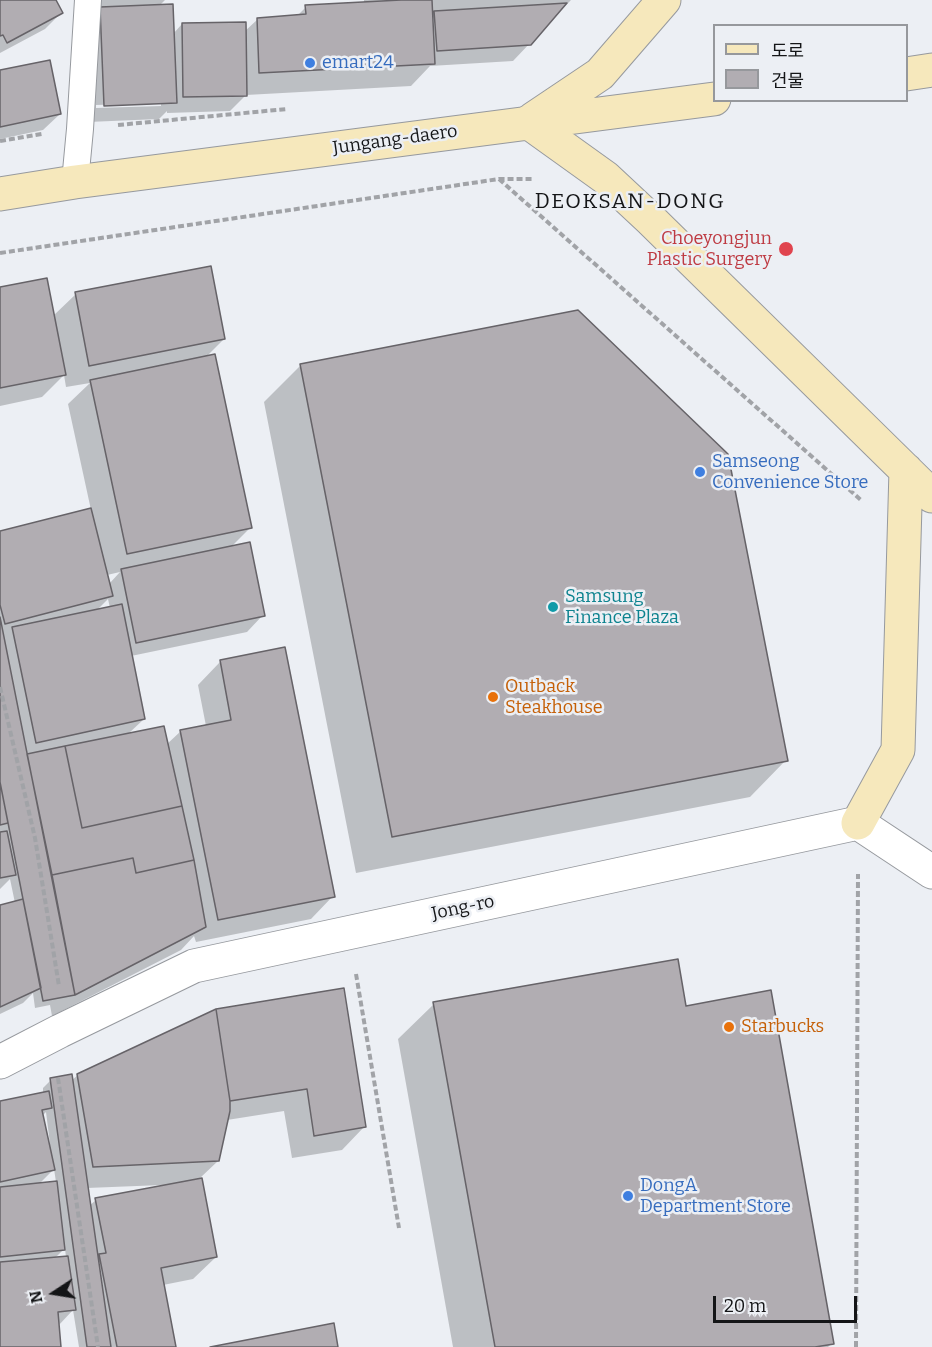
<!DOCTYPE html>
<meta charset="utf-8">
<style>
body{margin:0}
#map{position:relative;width:932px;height:1347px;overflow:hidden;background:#eceff4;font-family:Bitter,"Noto Sans KR",serif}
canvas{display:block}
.legend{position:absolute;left:713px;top:24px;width:195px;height:78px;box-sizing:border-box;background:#eceff4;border:2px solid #96989c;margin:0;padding:8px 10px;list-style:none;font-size:18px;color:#141517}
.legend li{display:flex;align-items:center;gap:12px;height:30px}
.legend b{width:30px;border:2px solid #96989c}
.north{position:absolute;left:24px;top:1263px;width:60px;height:60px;-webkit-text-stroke:4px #eceff4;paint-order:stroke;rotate:258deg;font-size:16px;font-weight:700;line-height:24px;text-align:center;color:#141517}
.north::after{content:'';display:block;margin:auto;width:21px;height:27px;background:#141517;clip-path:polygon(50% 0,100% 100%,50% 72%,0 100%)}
.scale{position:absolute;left:713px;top:1296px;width:144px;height:27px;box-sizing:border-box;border:3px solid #141517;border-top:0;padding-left:8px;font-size:18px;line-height:21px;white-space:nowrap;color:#141517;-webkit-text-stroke:4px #eceff4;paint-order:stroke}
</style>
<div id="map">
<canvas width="932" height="1347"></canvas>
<ul class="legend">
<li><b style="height:8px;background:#f6e8bc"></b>도로</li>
<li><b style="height:16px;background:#b1adb2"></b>건물</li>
</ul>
<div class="north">N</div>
<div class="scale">20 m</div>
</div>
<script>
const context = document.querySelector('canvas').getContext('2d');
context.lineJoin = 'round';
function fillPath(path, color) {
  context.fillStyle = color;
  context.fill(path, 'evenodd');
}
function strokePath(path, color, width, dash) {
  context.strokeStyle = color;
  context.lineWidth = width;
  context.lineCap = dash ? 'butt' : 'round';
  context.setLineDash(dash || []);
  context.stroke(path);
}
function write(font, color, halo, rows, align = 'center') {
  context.font = font + ' Bitter,serif';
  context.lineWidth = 5;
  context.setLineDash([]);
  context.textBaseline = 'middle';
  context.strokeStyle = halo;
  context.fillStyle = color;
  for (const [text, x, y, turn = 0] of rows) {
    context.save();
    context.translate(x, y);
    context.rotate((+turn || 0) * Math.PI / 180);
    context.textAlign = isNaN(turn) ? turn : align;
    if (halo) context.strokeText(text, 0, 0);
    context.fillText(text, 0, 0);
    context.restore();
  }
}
const shadow = new Path2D(`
 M 0,0 L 54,0 L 61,13 L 45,29 L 0,53 Z
 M 89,0 L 165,0 L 159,6 L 173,34 L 182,24 L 244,32 L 258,19 L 296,17 L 306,7 L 364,4 L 364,0 L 571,0 L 513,61 L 430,66 L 411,86 L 246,95 L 230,111 L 167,113 L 167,111 L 159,119 L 88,122 ZM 161,103 L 161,106 L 96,108 L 96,105 Z
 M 0,71 L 60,114 L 43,130 L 0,139 Z
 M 0,289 L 53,316 L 76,294 L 224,339 L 205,358 L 250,528 L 230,548 L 263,615 L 247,632 L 131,656 L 144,719 L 127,735 L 166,745 L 181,731 L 206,726 L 198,685 L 220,662 L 333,896 L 311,919 L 196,942 L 194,936 L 181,950 L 52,1016 L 50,1005 L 35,1008 L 33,993 L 23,1003 L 0,1014 L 0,907 L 15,903 L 10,879 L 0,889 L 0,532 L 91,510 L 68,404 L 90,383 L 66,387 L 64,375 L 42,397 L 0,406 ZM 120,572 L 109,584 L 107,575 ZM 108,599 L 110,608 L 97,610 Z
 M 301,365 L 786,760 L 750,797 L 356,873 L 264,402 Z
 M 434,1004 L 685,1008 L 832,1343 L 828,1347 L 453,1347 L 398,1039 Z
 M 216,1010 L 364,1127 L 342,1150 L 292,1158 L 284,1111 L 227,1120 L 218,1161 L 200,1178 L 216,1257 L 193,1279 L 163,1285 L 175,1347 L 79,1347 L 73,1310 L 58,1326 L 60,1347 L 0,1347 L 0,1103 L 43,1094 L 43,1088 L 51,1080 L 71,1081 L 78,1075 ZM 46,1112 L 50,1144 L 48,1144 L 42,1116 ZM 54,1169 L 56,1182 L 39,1184 ZM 162,1185 L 162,1187 L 96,1200 L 89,1206 L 87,1188 ZM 65,1248 L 66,1258 L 54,1259 Z`);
const building = new Path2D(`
 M 0,0 L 56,0 L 63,13 L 7,43 L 3,35 L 0,36 Z
 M 401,0 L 432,0 L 435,64 L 259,73 L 257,18 L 306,14 L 305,5 Z
 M 567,3 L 531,45 L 437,51 L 434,11 Z
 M 173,4 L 177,103 L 104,106 L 100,7 Z
 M 246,22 L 247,96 L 183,97 L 182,23 Z
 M 50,60 L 61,114 L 0,127 L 0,70 Z
 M 211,266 L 225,339 L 89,366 L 75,292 Z
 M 47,278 L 66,375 L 0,388 L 0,287 Z
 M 578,310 L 728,454 L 788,761 L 392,837 L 300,364 Z
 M 215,354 L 252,528 L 127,554 L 90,380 Z
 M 91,508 L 113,596 L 5,624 L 0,605 L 0,531 Z
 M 250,542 L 265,616 L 136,643 L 121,569 Z
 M 122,604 L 145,719 L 36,743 L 12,627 Z
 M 0,617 L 75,995 L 43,1001 L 0,782 Z
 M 285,647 L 335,897 L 218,920 L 180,730 L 231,720 L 220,660 Z
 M 164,726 L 182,806 L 82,828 L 65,746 Z
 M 65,746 L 82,828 L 182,806 L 194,860 L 136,873 L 133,858 L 52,875 L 27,754 Z
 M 0,782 L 8,823 L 0,825 Z
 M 7,831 L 16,875 L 0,878 L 0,832 Z
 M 133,858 L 136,873 L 194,860 L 206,927 L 75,995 L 52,875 Z
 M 23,899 L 41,988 L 0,1007 L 0,905 Z
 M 678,959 L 686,1006 L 771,990 L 834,1344 L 815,1347 L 495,1347 L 433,1002 Z
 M 344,988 L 366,1127 L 314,1136 L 307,1089 L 230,1101 L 216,1009 Z
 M 216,1009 L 230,1101 L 230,1111 L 219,1161 L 93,1167 L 77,1074 Z
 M 72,1074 L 111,1347 L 87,1347 L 50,1078 Z
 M 49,1091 L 52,1108 L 42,1110 L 55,1170 L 0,1182 L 0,1101 Z
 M 202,1178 L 217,1257 L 161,1268 L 176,1347 L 117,1347 L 99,1254 L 106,1253 L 95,1198 Z
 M 57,1181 L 65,1250 L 0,1257 L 0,1187 Z
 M 68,1256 L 76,1310 L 58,1312 L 61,1347 L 0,1347 L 0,1262 Z
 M 334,1323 L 338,1347 L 210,1347 Z`);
const path = new Path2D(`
 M 118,125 L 287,109
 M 0,141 L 42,134
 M 499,179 L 862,501
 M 0,253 L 499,179 L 534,179
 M 0,687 L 35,838 L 59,986
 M 356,974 L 399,1228
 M 58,1078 L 98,1347
 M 856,1347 L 858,874`);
const service = new Path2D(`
 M 75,182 L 80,129 L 88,0`);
const tertiary = new Path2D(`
 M 0,1062 L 60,1031 L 194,966 L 858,823 L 932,872`);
const secondary = new Path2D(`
 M 906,74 L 932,70
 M 533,119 L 600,74 L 664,0
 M 528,122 L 606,178 L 651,220 L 932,496
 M 0,194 L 75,182 L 714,99
 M 858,823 L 898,750 L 906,470`);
const markers = [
 [310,63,6,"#3f7fe0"],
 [786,249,8,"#e0444e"],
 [700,472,6,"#3f7fe0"],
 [553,607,6,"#0f9aa8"],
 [493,697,6,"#e8710a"],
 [729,1027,6,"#e8710a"],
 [628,1196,6,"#3f7fe0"]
];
const shopNames = [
 ["emart24",322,63],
 ["Samseong",712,462],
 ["Convenience Store",712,483],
 ["DongA",640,1186],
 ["Department Store",640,1207]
];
const streetNames = [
 ["Jungang-daero",395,140,-8],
 ["Jong-ro",463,908,-12]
];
const healthNames = [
 ["Choeyongjun",772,239],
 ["Plastic Surgery",772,260]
];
const cultureNames = [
 ["Samsung",565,597],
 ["Finance Plaza",565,618]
];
const foodNames = [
 ["Outback",505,687],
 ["Steakhouse",505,708],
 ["Starbucks",741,1027]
];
const quarterNames = [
 ["DEOKSAN-DONG",630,202]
];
fillPath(shadow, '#0003');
fillPath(building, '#b1adb2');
strokePath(building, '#666368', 1.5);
strokePath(service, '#96999e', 28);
strokePath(tertiary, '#96999e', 35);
strokePath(secondary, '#96999e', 35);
strokePath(path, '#a1a3a7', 4, [6, 3]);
strokePath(service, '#fff', 26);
strokePath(tertiary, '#fff', 33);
strokePath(secondary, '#f6e8bc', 33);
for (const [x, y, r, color] of markers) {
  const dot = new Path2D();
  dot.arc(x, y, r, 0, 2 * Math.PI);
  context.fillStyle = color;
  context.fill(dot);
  strokePath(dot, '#eceff4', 2);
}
write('18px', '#366cbe', '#eceff4', shopNames, 'left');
write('18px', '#141517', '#eceff4', streetNames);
write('18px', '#be3a42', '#eceff4', healthNames, 'right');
write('18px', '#0d838f', '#eceff4', cultureNames, 'left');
write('18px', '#c56008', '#eceff4', foodNames, 'left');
context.letterSpacing = '1.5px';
write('21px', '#141517', '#eceff4', quarterNames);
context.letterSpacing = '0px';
</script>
